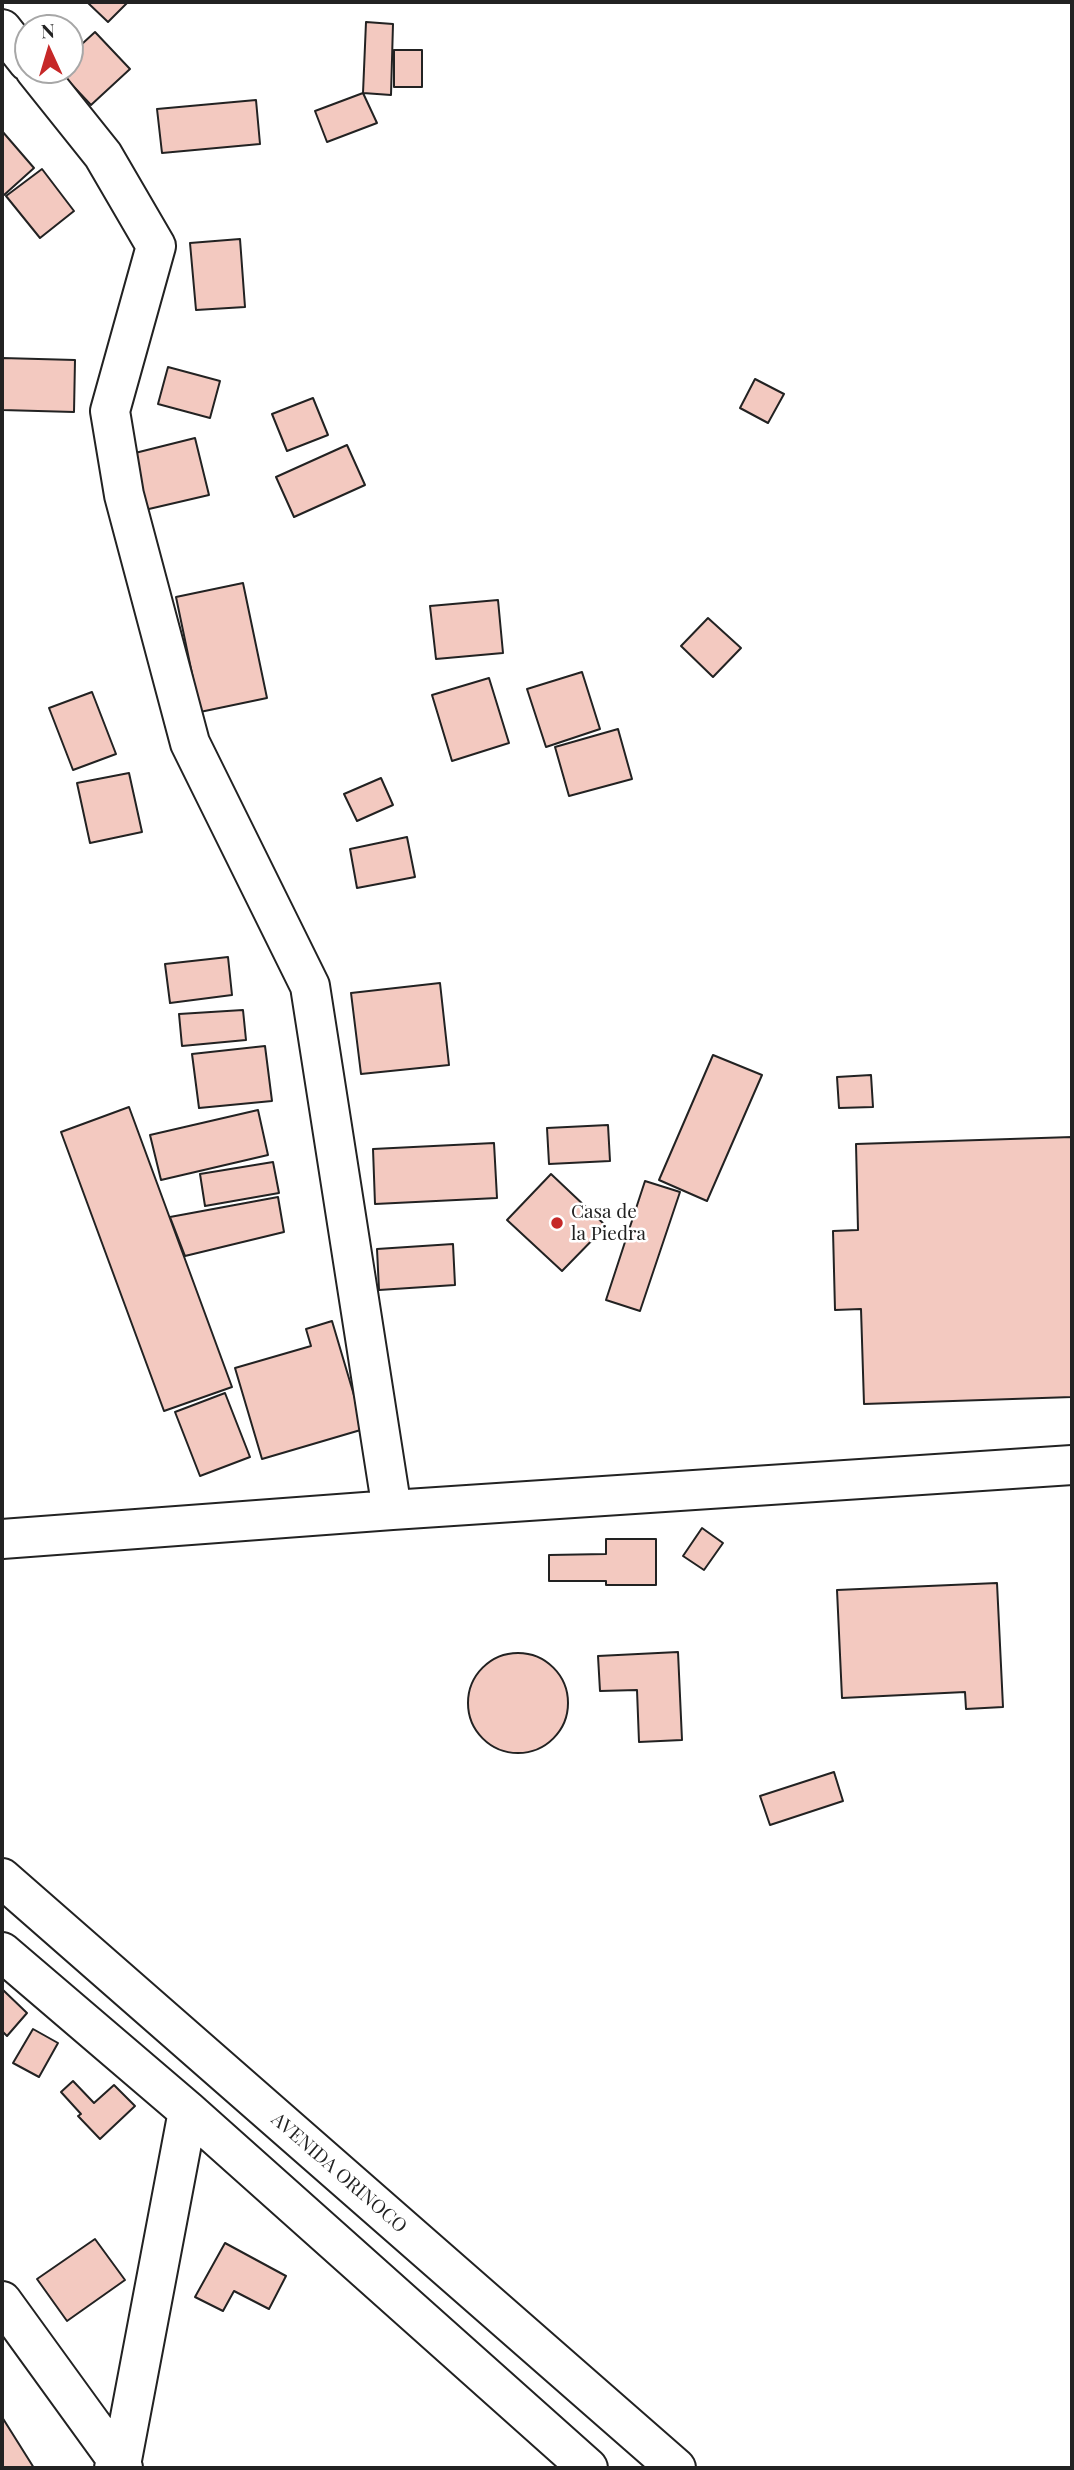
<!DOCTYPE html>
<style>
body{margin:0}
#map{position:relative;width:1074px;height:2470px;overflow:hidden;background:#fff;font-family:"Playfair Display",serif}
canvas{display:block}
.frame{position:absolute;inset:0;border:4px solid #222;pointer-events:none}
.north{position:absolute;left:14px;top:14px;width:70px;height:70px;box-sizing:border-box;background:#fff;border:2px solid #a7a7a7;border-radius:50%;rotate:356deg;font-size:19px;font-weight:700;line-height:28px;text-align:center;color:#222}
.north::after{content:'';display:block;margin:auto;width:24px;height:32px;background:#c62828;clip-path:polygon(50% 0,100% 100%,50% 72%,0 100%)}
</style>
<div id="map">
<canvas width="1074" height="2470"></canvas>
<div class="frame"></div>
<div class="north">N</div>
</div>
<script>
const context = document.querySelector('canvas').getContext('2d');
context.lineJoin = 'round';
function fillPath(path, color) {
  context.fillStyle = color;
  context.fill(path, 'evenodd');
}
function strokePath(path, color, width, dash) {
  context.strokeStyle = color;
  context.lineWidth = width;
  context.lineCap = dash ? 'butt' : 'round';
  context.setLineDash(dash || []);
  context.stroke(path);
}
function write(font, color, halo, rows, align = 'center') {
  context.font = font + ' "Playfair Display",serif';
  context.lineWidth = 5;
  context.setLineDash([]);
  context.textBaseline = 'middle';
  context.strokeStyle = halo;
  context.fillStyle = color;
  for (const [text, x, y, turn = 0] of rows) {
    context.save();
    context.translate(x, y);
    context.rotate((+turn || 0) * Math.PI / 180);
    context.textAlign = isNaN(turn) ? turn : align;
    if (halo) context.strokeText(text, 0, 0);
    context.fillText(text, 0, 0);
    context.restore();
  }
}
const building = new Path2D(`
 M 87,2 L 128,2 L 108,22 Z
 M 366,22 L 393,24 L 391,95 L 363,93 Z
 M 95,32 L 130,69 L 91,105 L 58,70 L 70,70 L 70,55 Z
 M 394,50 L 422,50 L 422,87 L 394,87 Z
 M 363,93 L 377,123 L 327,142 L 315,111 Z
 M 256,100 L 260,144 L 162,153 L 157,109 Z
 M 2,131 L 34,168 L 4,195 L 2,192 Z
 M 42,169 L 74,211 L 40,238 L 6,196 Z
 M 240,239 L 245,307 L 196,310 L 190,243 Z
 M 2,358 L 75,360 L 74,412 L 2,410 Z
 M 168,367 L 220,381 L 210,418 L 158,404 Z
 M 755,379 L 784,394 L 768,423 L 740,408 Z
 M 313,398 L 328,435 L 287,451 L 272,414 Z
 M 195,438 L 209,495 L 136,512 L 123,456 Z
 M 347,445 L 365,485 L 294,517 L 276,477 Z
 M 243,583 L 267,698 L 200,712 L 176,597 Z
 M 498,600 L 503,653 L 436,659 L 430,606 Z
 M 708,618 L 741,648 L 713,677 L 681,646 Z
 M 582,672 L 600,729 L 546,747 L 527,689 Z
 M 489,678 L 509,743 L 452,761 L 432,695 Z
 M 92,692 L 116,754 L 73,770 L 49,708 Z
 M 618,729 L 632,779 L 569,796 L 555,747 Z
 M 129,773 L 142,832 L 90,843 L 77,783 Z
 M 381,778 L 393,805 L 357,821 L 344,794 Z
 M 407,837 L 415,877 L 357,888 L 350,849 Z
 M 228,957 L 232,995 L 170,1003 L 165,964 Z
 M 440,983 L 449,1065 L 361,1074 L 351,993 Z
 M 243,1010 L 246,1040 L 182,1046 L 179,1014 Z
 M 265,1046 L 272,1101 L 199,1108 L 192,1054 Z
 M 713,1055 L 762,1075 L 707,1201 L 659,1180 Z
 M 871,1075 L 873,1107 L 839,1108 L 837,1077 Z
 M 129,1107 L 232,1387 L 164,1411 L 61,1132 Z
 M 258,1110 L 268,1155 L 161,1180 L 150,1135 Z
 M 608,1125 L 610,1161 L 549,1164 L 547,1128 Z
 M 1072,1137 L 1072,1397 L 864,1404 L 861,1309 L 835,1310 L 833,1231 L 858,1230 L 856,1144 Z
 M 494,1143 L 497,1198 L 375,1204 L 373,1149 Z
 M 273,1162 L 279,1193 L 205,1206 L 200,1174 Z
 M 551,1174 L 606,1226 L 562,1271 L 507,1220 Z
 M 645,1181 L 680,1192 L 640,1311 L 606,1300 Z
 M 278,1197 L 284,1232 L 185,1256 L 170,1217 Z
 M 453,1244 L 455,1285 L 379,1290 L 377,1249 Z
 M 332,1321 L 364,1429 L 262,1459 L 235,1368 L 311,1346 L 306,1329 Z
 M 225,1393 L 250,1457 L 200,1476 L 175,1412 Z
 M 702,1528 L 723,1543 L 704,1570 L 683,1556 Z
 M 606,1539 L 656,1539 L 656,1585 L 606,1585 L 606,1581 L 549,1581 L 549,1555 L 606,1554 Z
 M 997,1583 L 1003,1707 L 966,1709 L 965,1692 L 842,1698 L 837,1590 Z
 M 678,1652 L 682,1740 L 639,1742 L 637,1690 L 600,1691 L 598,1656 Z
 M468 1703a50 50 0 1 1 100 0a50 50 0 1 1-100 0Z
 M 834,1772 L 843,1801 L 770,1825 L 760,1796 Z
 M 2,1989 L 27,2013 L 7,2036 L 2,2031 Z
 M 33,2029 L 58,2043 L 39,2077 L 13,2063 Z
 M 73,2081 L 94,2103 L 114,2085 L 135,2106 L 100,2139 L 78,2116 L 81,2114 L 61,2092 Z
 M 95,2239 L 125,2280 L 67,2321 L 37,2279 Z
 M 225,2243 L 286,2276 L 269,2309 L 234,2291 L 223,2311 L 195,2297 Z
 M 2,2417 L 34,2468 L 2,2468 Z`);
const minor = new Path2D(`
 M 2,29 L 28,62
 M 35,70 L 103,155 L 156,246 L 110,411 L 124,495 L 190,743 L 310,986 L 392,1510
 M 2,1539 L 392,1510 L 1072,1465
 M 2,1878 L 676,2468
 M 2,1952 L 188,2111 L 588,2468
 M 2,2301 L 123,2468
 M 114,2468 L 121,2465 L 188,2111`);
const markers = [
 [557,1223,7,"#c62828"]
];
const poiNames = [
 ["Casa de",571,1212],
 ["la Piedra",571,1234]
];
const streetNames = [
 ["AVENIDA ORINOCO",339,2173,41]
];
fillPath(building, '#f3c9c0');
strokePath(building, '#222', 2);
strokePath(minor, '#222', 42);
strokePath(minor, '#fff', 38);
for (const [x, y, r, color] of markers) {
  const dot = new Path2D();
  dot.arc(x, y, r, 0, 2 * Math.PI);
  context.fillStyle = color;
  context.fill(dot);
  strokePath(dot, '#fff', 2.5);
}
write('19px', '#222', '#fff', poiNames, 'left');
write('19px', '#222', '#fff', streetNames);
</script>
